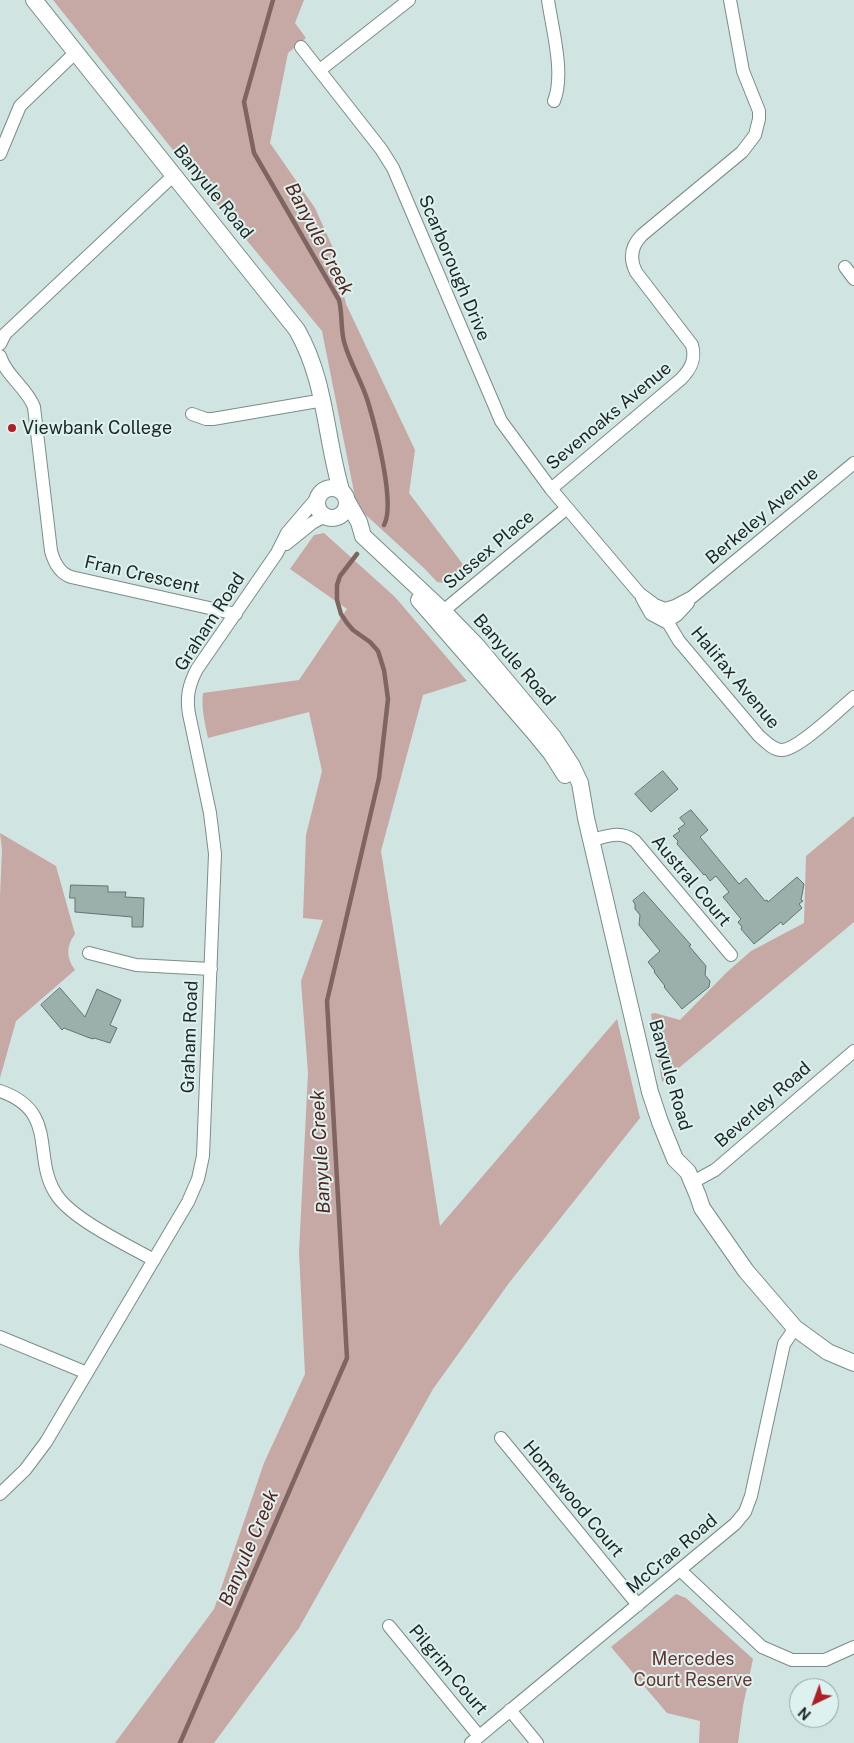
<!DOCTYPE html>
<style>
body{margin:0}
#map{position:relative;width:854px;height:1743px;overflow:hidden;background:#d0e5e1;font-family:"Public Sans",sans-serif}
canvas{display:block}
.north{position:absolute;left:789px;top:1678px;width:50px;height:50px;box-sizing:border-box;background:#ddf2ef;border:1px solid #91a09e;border-radius:50%;rotate:222deg;font-size:14px;font-weight:700;line-height:20px;text-align:center;color:#1e2625}
.north::after{content:'';display:block;margin:auto;width:18px;height:22px;background:#b01e26;clip-path:polygon(50% 0,100% 100%,50% 72%,0 100%)}
</style>
<div id="map">
<canvas width="854" height="1743"></canvas>
<div class="north">N</div>
</div>
<script>
const context = document.querySelector('canvas').getContext('2d');
context.lineJoin = 'round';
function fillPath(path, color) {
  context.fillStyle = color;
  context.fill(path, 'evenodd');
}
function strokePath(path, color, width, dash) {
  context.strokeStyle = color;
  context.lineWidth = width;
  context.lineCap = dash ? 'butt' : 'round';
  context.setLineDash(dash || []);
  context.stroke(path);
}
function write(font, color, halo, rows, align = 'center') {
  context.font = font + ' "Public Sans",sans-serif';
  context.lineWidth = 4;
  context.setLineDash([]);
  context.textBaseline = 'middle';
  context.strokeStyle = halo;
  context.fillStyle = color;
  for (const [text, x, y, turn = 0] of rows) {
    context.save();
    context.translate(x, y);
    context.rotate((+turn || 0) * Math.PI / 180);
    context.textAlign = isNaN(turn) ? turn : align;
    if (halo) context.strokeText(text, 0, 0);
    context.fillText(text, 0, 0);
    context.restore();
  }
}
const green = new Path2D(`
 M 53,0 L 304,0 L 295,23 L 306,38 L 288,53 L 270,143 L 315,208 L 333,248 L 346,304 L 415,450 L 409,493 L 465,567 L 445,583 L 437,582 L 425,569 L 357,507 L 322,331 L 205,190 Z
 M 324,533 L 395,597 L 467,681 L 423,695 L 381,851 L 440,1226 L 617,1019 L 640,1118 L 509,1283 L 433,1389 L 299,1628 L 214,1743 L 115,1743 L 214,1609 L 264,1463 L 305,1374 L 299,1252 L 308,1073 L 301,981 L 323,920 L 303,918 L 306,835 L 322,771 L 309,712 L 208,738 C 205,723 201,709 203,693 L 299,680 L 347,609 L 290,569 L 314,535 Z
 M 854,816 L 854,922 L 662,1082 L 651,1014 L 655,1013 L 680,1020 L 727,972 L 751,951 L 804,923 L 806,856 Z
 M 0,833 L 56,866 L 75,934 C 66,946 66,958 75,970 L 16,1021 L 0,1078 L 0,897 L 2,850 Z
 M 676,1594 L 686,1598 L 753,1659 L 743,1706 L 738,1743 L 699,1743 L 700,1721 L 667,1713 L 611,1647 Z`);
const stream = new Path2D(`
 M 273,0 L 244,102 L 254,153 L 339,300 C 343,315 340,331 345,345 C 351,365 362,382 368,402 C 375,425 396,504 384,525
 M 180,1743 L 347,1358 L 327,1001 L 379,778 L 388,699 L 384,670 L 378,651 L 370,642 L 353,630 L 347,623 L 341,614 L 337,600 L 337,585 L 340,576 L 357,554`);
const building = new Path2D(`
 M 663,771 L 678,789 L 651,812 L 635,794 Z
 M 691,810 L 708,830 L 700,837 L 739,884 L 746,878 L 765,901 L 767,900 L 768,902 L 797,877 L 804,884 L 801,900 L 803,901 L 799,904 L 802,908 L 783,925 L 781,922 L 754,944 L 741,929 L 742,927 L 738,922 L 741,919 L 723,897 L 729,892 L 716,876 L 710,881 L 705,874 L 704,875 L 677,844 L 678,841 L 673,836 L 680,831 L 678,829 L 685,824 L 680,818 Z
 M 71,885 L 108,886 L 108,892 L 126,892 L 125,897 L 144,898 L 143,927 L 132,927 L 132,917 L 75,912 L 75,898 L 70,898 Z
 M 644,892 L 691,945 L 689,946 L 706,966 L 705,975 L 710,981 L 709,987 L 682,1009 L 664,987 L 665,986 L 654,972 L 655,971 L 648,962 L 660,951 L 639,925 L 640,915 L 635,909 L 635,904 L 633,901 Z
 M 60,988 L 85,1017 L 97,989 L 121,1000 L 110,1025 L 117,1028 L 110,1043 L 94,1038 L 93,1039 L 87,1037 L 64,1028 L 62,1030 L 41,1005 Z`);
const minor = new Path2D(`
 M 548,0 C 552,28 565,74 554,101
 M 301,47 L 381,149 L 393,168 L 501,421 L 551,489 L 639,593 L 655,605 L 665,609
 M 320,70 L 409,0
 M 0,154 L 20,106 L 76,52
 M 845,267 L 854,279
 M 0,344 L 5,334 L 174,175
 M 0,356 C 6,376 27,388 34,407 L 51,551 C 54,562 59,573 71,577 L 236,614
 M 192,414 L 206,419 L 213,419 L 324,400
 M 551,489 L 681,379 C 691,369 696,359 692,345 L 636,272 C 629,258 631,246 642,235 L 742,152 L 755,135 L 759,119 L 759,111 L 743,71 L 730,0
 M 286,544 L 312,523 L 325,516
 M 642,598 L 651,614 L 666,622 L 677,615 L 688,603
 M 665,609 L 670,626 L 679,641 L 759,736 C 766,742 773,750 782,750 C 798,750 840,709 854,697
 M 665,609 L 675,606 L 692,597 L 854,463
 M 436,617 L 567,508
 M 592,840 C 608,836 620,830 635,841 L 731,955
 M 89,953 L 136,965 L 211,969
 M 0,1091 C 61,1112 30,1159 58,1197 C 76,1221 127,1245 154,1260
 M 693,1182 L 715,1170 L 854,1051
 M 0,1337 L 87,1373
 M 501,1438 L 638,1605
 M 0,1494 L 25,1470 L 46,1442 L 188,1202 L 198,1179 L 203,1156 L 215,854 L 210,813 L 189,714 C 186,697 189,684 197,669 L 277,553 L 287,533 L 316,499
 M 680,1570 L 762,1647 L 792,1660 L 825,1660 L 854,1647
 M 389,1626 L 479,1736
 M 510,1710 L 537,1743
 M 471,1743 L 735,1524 L 745,1512 L 751,1496 L 784,1344 L 795,1328`);
const tertiary = new Path2D(`
 M 34,0 L 297,330 C 326,381 325,435 341,490
 M317 503a15 15 0 1 1 30 0a15 15 0 1 1-30 0Z
 M 347,501 L 359,522 L 363,536 L 443,611 L 476,645 L 553,737 L 572,766 L 580,783 L 586,818 L 650,1092 L 660,1122 L 675,1159 L 688,1172 L 698,1196 L 702,1208 L 746,1271 L 795,1328 L 828,1352 L 854,1363
 M 419,600 L 533,731 L 551,753 L 565,775`);
const markers = [
 [12,428,5,"#b01e26"]
];
const streetNames = [
 ["Banyule Road",213,192,51],
 ["Scarborough Drive",454,268,67],
 ["Sevenoaks Avenue",609,416,-40],
 ["Berkeley Avenue",762,516,-40],
 ["Sussex Place",489,550,-40],
 ["Fran Crescent",142,575,13],
 ["Graham Road",210,622,-57],
 ["Banyule Road",514,660,49],
 ["Halifax Avenue",735,678,50],
 ["Austral Court",691,881,50],
 ["Graham Road",190,1037,-88],
 ["Banyule Road",670,1075,74],
 ["Beverley Road",763,1105,-41],
 ["Homewood Court",573,1499,50],
 ["McCrae Road",672,1554,-40],
 ["Pilgrim Court",448,1670,50]
];
const poiNames = [
 ["Viewbank College",22,428]
];
const parkNames = [
 ["Mercedes",693,1659],
 ["Court Reserve",693,1680]
];
const waterNames = [
 ["Banyule Creek",319,239,62],
 ["Banyule Creek",321,1152,-93],
 ["Banyule Creek",249,1548,-67]
];
fillPath(green, '#c6a8a4');
strokePath(stream, '#7f6562', 4.5);
fillPath(building, '#9bafab');
strokePath(building, '#617471', 1);
strokePath(minor, '#798d89', 14);
strokePath(tertiary, '#798d89', 18);
strokePath(minor, '#fff', 12);
strokePath(tertiary, '#fff', 16);
for (const [x, y, r, color] of markers) {
  const dot = new Path2D();
  dot.arc(x, y, r, 0, 2 * Math.PI);
  context.fillStyle = color;
  context.fill(dot);
  strokePath(dot, '#ddf2ef', 2);
}
write('18px', '#1e2625', '#ddf2ef', streetNames);
write('18px', '#1e2625', '#ddf2ef', poiNames, 'left');
write('18px', '#6b3330', '#ddf2ef', parkNames);
write('italic 19px', '#56211f', '#ddf2ef', waterNames);
</script>
